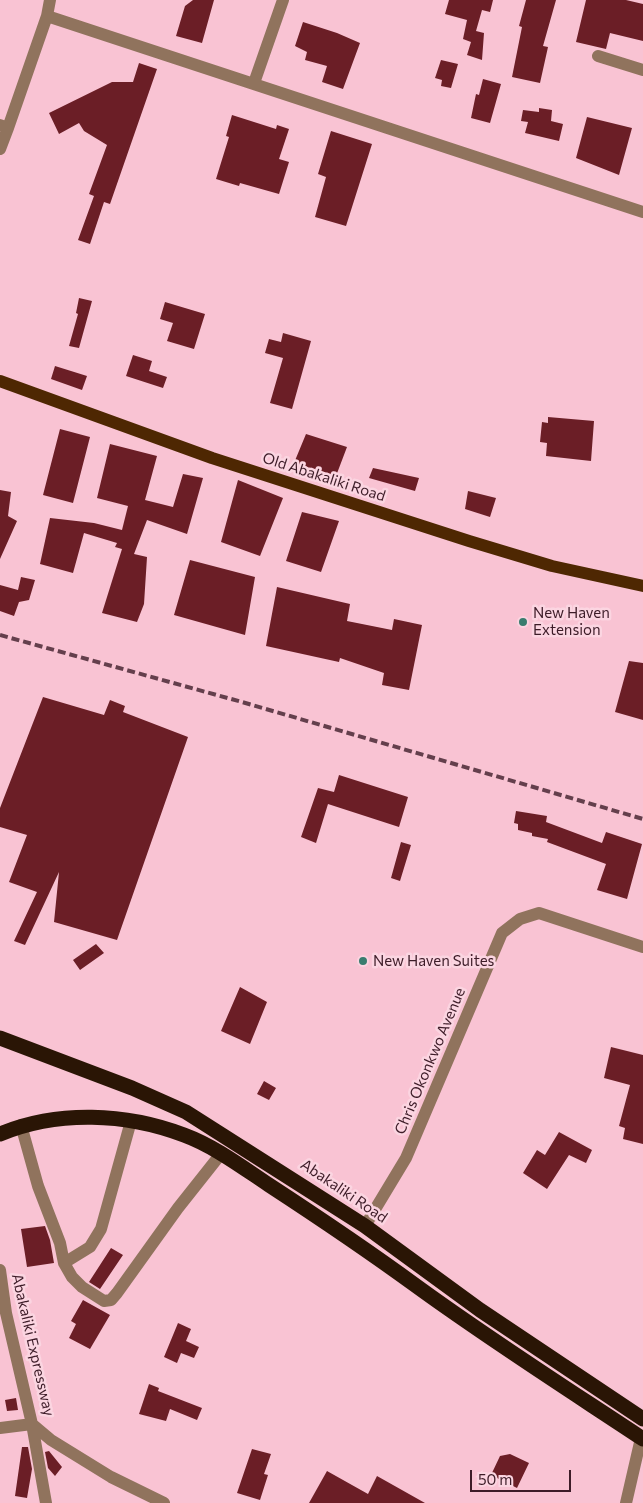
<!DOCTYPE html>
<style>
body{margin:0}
#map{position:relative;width:643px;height:1503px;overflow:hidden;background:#f9c3d3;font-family:Commissioner,sans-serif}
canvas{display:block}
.scale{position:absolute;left:470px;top:1470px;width:101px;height:22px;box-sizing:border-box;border:2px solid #3d1c28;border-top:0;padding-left:6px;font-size:15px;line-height:18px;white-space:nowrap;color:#3d1c28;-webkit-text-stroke:4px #fbd5e1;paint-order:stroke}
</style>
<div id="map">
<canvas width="643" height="1503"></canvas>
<div class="scale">50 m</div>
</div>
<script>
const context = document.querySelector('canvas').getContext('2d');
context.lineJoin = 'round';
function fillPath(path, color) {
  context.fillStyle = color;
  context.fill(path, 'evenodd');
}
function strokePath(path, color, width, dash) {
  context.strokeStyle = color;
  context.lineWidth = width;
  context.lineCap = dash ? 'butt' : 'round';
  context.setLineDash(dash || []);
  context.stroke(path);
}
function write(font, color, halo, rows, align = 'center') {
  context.font = font + ' Commissioner,sans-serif';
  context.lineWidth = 5;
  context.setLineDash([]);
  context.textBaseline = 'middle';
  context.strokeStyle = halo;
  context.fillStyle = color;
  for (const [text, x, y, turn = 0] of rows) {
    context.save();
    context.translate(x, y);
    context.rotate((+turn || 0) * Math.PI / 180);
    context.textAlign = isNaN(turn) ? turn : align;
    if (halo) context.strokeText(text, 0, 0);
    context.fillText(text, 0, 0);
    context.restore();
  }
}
const building = new Path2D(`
 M 193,0 L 214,0 L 202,43 L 176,36 L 185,6 Z
 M 449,0 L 493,0 L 490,12 L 482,10 L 476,31 L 484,33 L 482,60 L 467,55 L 471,42 L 463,39 L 467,20 L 445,14 Z
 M 526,0 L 556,0 L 543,46 L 548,47 L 540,83 L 512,77 L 522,27 L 519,26 Z
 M 586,0 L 626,0 L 643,4 L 643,41 L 610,33 L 606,49 L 576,42 Z
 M 303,22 L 337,33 L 360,43 L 343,89 L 322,82 L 327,66 L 305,60 L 307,52 L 295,46 Z
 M 441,60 L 458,64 L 451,88 L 441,86 L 442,80 L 435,78 Z
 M 139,63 L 157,69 L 110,204 L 104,202 L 90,244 L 78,240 L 94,196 L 89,194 L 107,145 L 84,131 L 79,123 L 59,134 L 49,113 L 112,82 L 133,82 Z
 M 483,79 L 501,84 L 490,123 L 471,118 L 476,94 L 479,95 Z
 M 539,108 L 552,110 L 551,121 L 563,124 L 559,141 L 525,133 L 528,122 L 521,121 L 523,110 L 539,112 Z
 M 232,115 L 276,129 L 277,125 L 289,129 L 279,159 L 289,162 L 279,194 L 240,183 L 239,186 L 216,179 L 229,137 L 226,136 Z
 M 587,117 L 632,128 L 619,175 L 576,158 Z
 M 331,131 L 372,144 L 346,226 L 315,217 L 326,177 L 318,174 Z
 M 79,298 L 92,301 L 79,348 L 69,346 L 78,314 L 76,313 Z
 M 165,302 L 205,314 L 194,349 L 167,341 L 173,323 L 160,319 Z
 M 283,333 L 311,341 L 292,409 L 270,403 L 283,358 L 265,353 L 269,339 L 281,342 Z
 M 133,355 L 152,361 L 149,371 L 167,377 L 163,388 L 126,376 Z
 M 55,366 L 87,376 L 82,390 L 51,379 Z
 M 548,417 L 594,421 L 591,461 L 546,456 L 547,443 L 540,442 L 542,422 L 548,423 Z
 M 60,429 L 90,437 L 73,503 L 43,495 Z
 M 306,434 L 347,447 L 336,476 L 294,463 Z
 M 110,444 L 157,456 L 145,500 L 173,507 L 183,474 L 203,478 L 187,534 L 147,520 L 134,554 L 147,557 L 144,604 L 137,622 L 102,613 L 122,549 L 115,547 L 117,543 L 84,533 L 73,573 L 40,564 L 50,518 L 94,523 L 122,530 L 128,506 L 97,498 Z
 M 373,468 L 419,478 L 415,491 L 369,478 Z
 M 238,480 L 283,498 L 260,556 L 221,542 Z
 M 0,490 L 11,492 L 8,516 L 17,521 L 0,559 Z
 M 468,491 L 496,498 L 490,517 L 465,509 Z
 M 302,512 L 339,521 L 321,572 L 286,561 Z
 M 190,560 L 255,577 L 245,635 L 174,615 Z
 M 21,577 L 35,580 L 29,600 L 19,602 L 14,616 L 0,611 L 0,585 L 18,590 Z
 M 277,587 L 350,604 L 347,621 L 392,630 L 394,619 L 422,625 L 409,690 L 382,685 L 384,673 L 340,658 L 339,662 L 266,646 Z
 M 629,661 L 643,663 L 643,720 L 615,712 Z
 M 43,697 L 104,715 L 110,700 L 125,706 L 123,712 L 188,737 L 117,940 L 54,922 L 59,872 L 25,945 L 14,941 L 37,892 L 9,882 L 27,835 L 0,827 L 0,808 Z
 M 339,775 L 408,797 L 399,827 L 328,804 L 316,843 L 301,837 L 318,788 L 334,792 Z
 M 516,811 L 547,816 L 546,822 L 602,843 L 606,832 L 642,844 L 627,899 L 597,890 L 606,864 L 547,842 L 548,839 L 532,836 L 532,833 L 518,830 L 518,824 L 514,823 Z
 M 401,842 L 411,845 L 400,881 L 391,878 Z
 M 96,944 L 104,953 L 80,970 L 73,960 Z
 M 240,987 L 267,1002 L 250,1044 L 221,1031 Z
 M 611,1047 L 643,1055 L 643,1144 L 623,1139 L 625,1128 L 619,1126 L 630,1085 L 604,1078 Z
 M 264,1081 L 276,1088 L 269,1100 L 257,1094 Z
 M 559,1132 L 592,1150 L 586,1163 L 569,1155 L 547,1189 L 523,1173 L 537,1150 L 545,1155 Z
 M 45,1226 L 50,1240 L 54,1263 L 27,1267 L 21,1229 Z
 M 111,1248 L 123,1255 L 100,1289 L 89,1282 Z
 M 83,1300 L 110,1315 L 90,1349 L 69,1338 L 76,1324 L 71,1321 Z
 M 178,1323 L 191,1329 L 186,1341 L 199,1347 L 194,1358 L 181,1353 L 177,1363 L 164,1357 Z
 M 149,1384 L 159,1388 L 158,1391 L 202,1408 L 197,1420 L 170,1409 L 166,1421 L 139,1414 Z
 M 16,1398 L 18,1410 L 7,1411 L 5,1400 Z
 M 22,1447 L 28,1447 L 32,1469 L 27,1498 L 15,1496 Z
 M 252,1449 L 271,1454 L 264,1474 L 268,1475 L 260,1500 L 237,1493 Z
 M 49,1451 L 62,1467 L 55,1476 L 48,1468 L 45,1452 Z
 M 510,1454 L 529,1463 L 517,1488 L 491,1475 L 500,1456 Z
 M 327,1471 L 368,1494 L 377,1476 L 425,1503 L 309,1503 Z`);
const minor = new Path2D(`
 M 47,16 L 643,212
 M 598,56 L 643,70
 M 254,83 L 283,0
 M 0,125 L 8,128 L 47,16 L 50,0
 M 0,149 L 8,128
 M 21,1125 L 38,1186 L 60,1243 L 64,1263 L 72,1277 L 82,1287 L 104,1301 L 111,1300 L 117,1293 L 178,1208 L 220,1155
 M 365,1226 L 406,1158 L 502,933 L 520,919 L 539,913 L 643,947
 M 64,1263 L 90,1247 L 101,1229 L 131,1121
 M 0,1270 L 6,1313 L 32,1424 L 51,1440 L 111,1477 L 164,1503
 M 0,1428 L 32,1424 L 46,1503
 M 626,1503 L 641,1438`);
const major = new Path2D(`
 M 0,381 L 212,458 L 469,541 L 552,566 L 643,586`);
const highway = new Path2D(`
 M 0,1038 L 132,1088 L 186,1112 L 365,1226 L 480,1310 L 643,1419
 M 0,1134 C 58,1110 126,1113 184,1135 C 214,1146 242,1167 269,1185 C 318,1217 367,1250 415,1285 C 489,1339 566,1388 643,1439`);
const rail = new Path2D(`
 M 0,635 L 242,702 L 643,819`);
const markers = [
 [523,622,5,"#397c6e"],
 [363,961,5,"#397c6e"]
];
const streetNames = [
 ["Old Abakaliki Road",324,477,18],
 ["Chris Okonkwo Avenue",430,1061,-67],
 ["Abakaliki Road",344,1191,34],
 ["Abakaliki Expressway",33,1345,77]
];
const poiNames = [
 ["New Haven",533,613],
 ["Extension",533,630],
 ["New Haven Suites",373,961]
];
fillPath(building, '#6b1e26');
strokePath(minor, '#90735d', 12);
strokePath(major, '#4e2702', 12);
strokePath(highway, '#2a1505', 15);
strokePath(rail, '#643f4c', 4, [8, 4]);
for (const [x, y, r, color] of markers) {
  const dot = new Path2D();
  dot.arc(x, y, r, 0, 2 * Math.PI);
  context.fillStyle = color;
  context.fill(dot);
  strokePath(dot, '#fbd5e1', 2);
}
write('15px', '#3d1c28', '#fbd5e1', streetNames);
write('15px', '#3d1c28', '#fbd5e1', poiNames, 'left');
</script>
